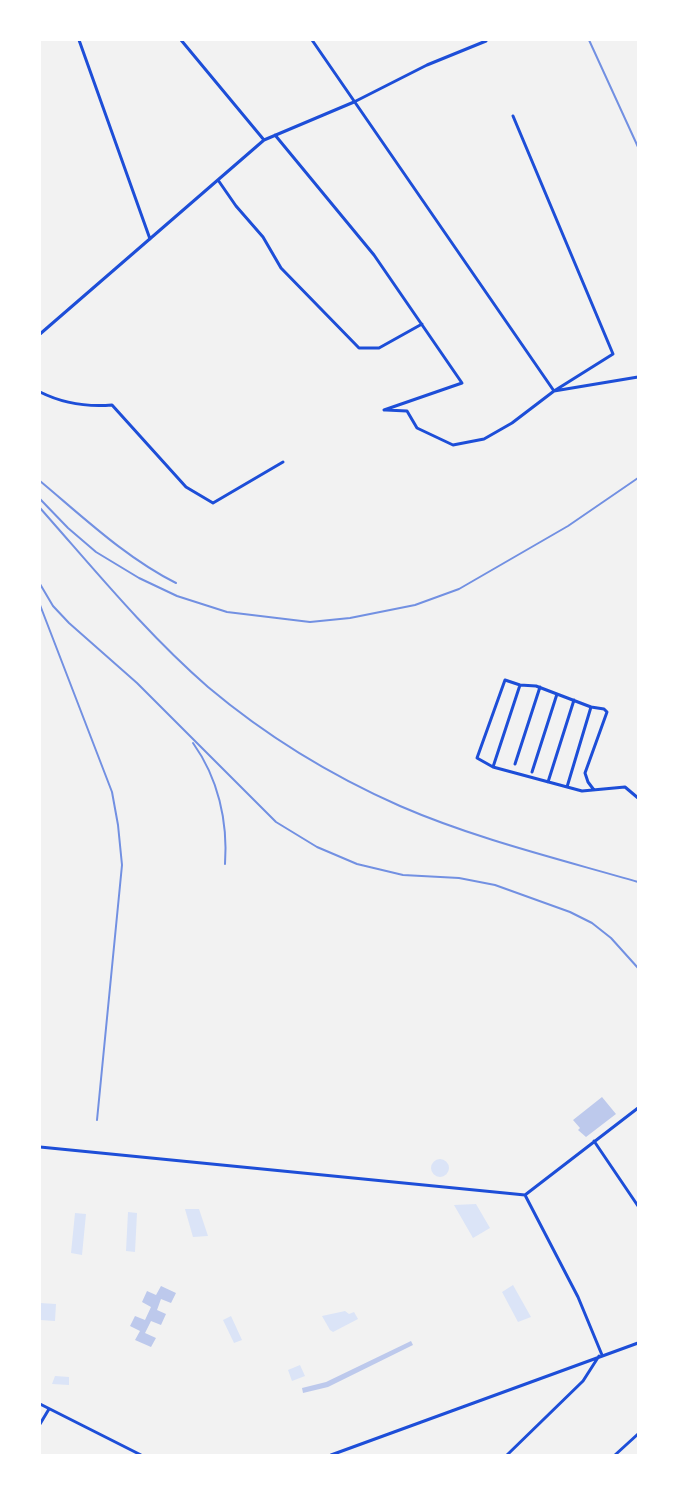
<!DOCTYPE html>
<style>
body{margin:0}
#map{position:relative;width:678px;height:1495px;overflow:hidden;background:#f2f2f2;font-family:"Roboto Serif",serif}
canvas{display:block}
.frame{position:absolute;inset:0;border:41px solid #fff;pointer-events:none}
</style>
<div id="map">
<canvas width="678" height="1495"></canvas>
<div class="frame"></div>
</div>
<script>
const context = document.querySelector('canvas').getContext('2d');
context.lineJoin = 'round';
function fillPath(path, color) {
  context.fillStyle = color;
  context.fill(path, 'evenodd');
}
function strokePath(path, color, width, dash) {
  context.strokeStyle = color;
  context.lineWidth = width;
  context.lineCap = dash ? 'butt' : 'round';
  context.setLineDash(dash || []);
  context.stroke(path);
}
const green = new Path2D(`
 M431 1168a9 9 0 1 1 18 0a9 9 0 1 1-18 0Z
 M 476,1204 L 490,1228 L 473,1238 L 454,1205 Z
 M 185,1209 L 199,1209 L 208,1236 L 193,1237 Z
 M 128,1212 L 137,1213 L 135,1252 L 126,1251 Z
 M 75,1213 L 86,1214 L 82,1255 L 71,1253 Z
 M 513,1285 L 531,1317 L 518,1322 L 502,1292 Z
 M 40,1303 L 56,1304 L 55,1321 L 40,1320 Z
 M 345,1311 L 349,1314 L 354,1312 L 358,1319 L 333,1332 L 330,1330 L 322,1316 Z
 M 231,1316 L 242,1340 L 234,1343 L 223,1320 Z
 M 300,1365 L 305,1376 L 292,1381 L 288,1370 Z
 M 55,1376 L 69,1377 L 69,1385 L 52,1384 Z`);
const building = new Path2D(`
 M 602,1097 L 616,1114 L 586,1137 L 578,1130 L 580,1128 L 573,1120 Z
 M 161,1286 L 176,1293 L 171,1303 L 161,1299 L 157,1310 L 166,1314 L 161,1325 L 151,1321 L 145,1333 L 156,1338 L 151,1347 L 135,1340 L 140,1331 L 130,1326 L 135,1316 L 145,1320 L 151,1307 L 142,1302 L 147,1291 L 156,1295 Z
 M 411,1341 L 413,1345 L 328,1387 L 303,1393 L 302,1388 L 326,1382 Z`);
const minor = new Path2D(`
 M 79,40 L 150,239
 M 181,40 L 264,140
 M 312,40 L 554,391 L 613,354 L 513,116
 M 275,135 L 374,255 L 462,383 L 384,410
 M 218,180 L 236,206 L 263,237 L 281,268 L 359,348 L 379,348 L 422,324
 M 40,334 L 264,140 L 354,102 L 427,65 L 486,41
 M 40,392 C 62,403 88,407 112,405 L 186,487 L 213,503 L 283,462
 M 386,410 L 407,411 L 417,428 L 453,445 L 484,439 L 512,423 L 554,391 L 638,377
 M 591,707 L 604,709 L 607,712 L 585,773 L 588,782 L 594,790
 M 515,764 L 540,687
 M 493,767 L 520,685
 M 532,772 L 557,694
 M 548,782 L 574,700
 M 567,787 L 591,707 L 536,686 L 520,685 L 505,680 L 477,758 L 493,767 L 582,791 L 625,787 L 638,798
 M 594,1141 L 638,1206
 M 40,1147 L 525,1195
 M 525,1195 L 578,1297 L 602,1355
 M 525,1195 L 638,1108
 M 40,1404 L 141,1455
 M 40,1424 L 49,1409
 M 331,1455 L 638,1343
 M 507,1455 L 583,1381 L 599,1356
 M 615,1455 L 638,1434`);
const rail = new Path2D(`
 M 589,40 L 638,147
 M 40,481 C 83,517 126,558 176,583
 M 40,499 L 68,528 L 96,552 L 139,578 L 177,596 L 227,612 L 310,622 L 350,618 L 415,605 L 459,589 L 568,526 L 638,478
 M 40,508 C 94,569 146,633 208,687 C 265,735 332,776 400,806 C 476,839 559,859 638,882
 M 40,584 L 53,606 L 69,623 L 137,683 L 276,822 L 317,847 L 357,864 L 403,875 L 459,878 L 495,885 L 570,912 L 592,923 L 611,938 L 638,968
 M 40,605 L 112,792 L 118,825 L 122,865 L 97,1120
 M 193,743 C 218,778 228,821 225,864`);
fillPath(green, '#dbe4f7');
fillPath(building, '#bdc9ec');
strokePath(minor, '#1d4ed8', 3);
strokePath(rail, '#7290e2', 2);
</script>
